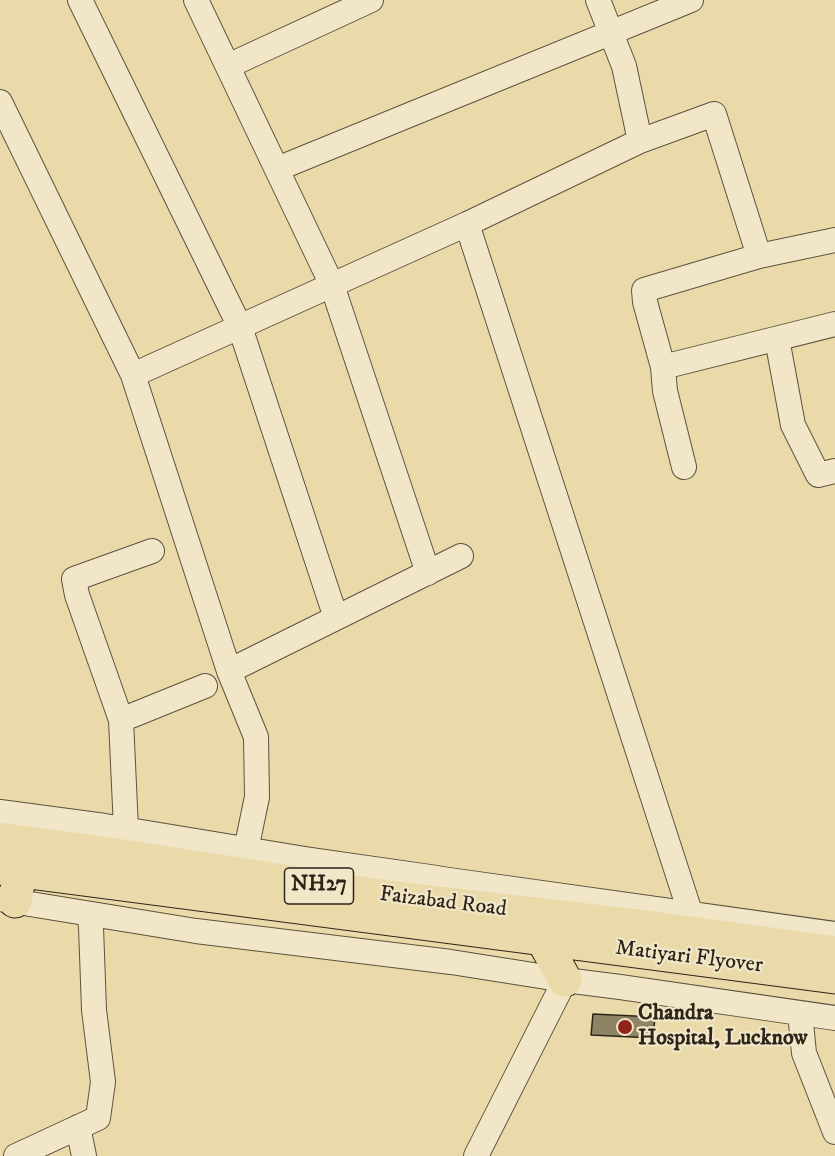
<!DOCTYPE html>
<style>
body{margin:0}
canvas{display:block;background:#eadaaa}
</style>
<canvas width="835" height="1156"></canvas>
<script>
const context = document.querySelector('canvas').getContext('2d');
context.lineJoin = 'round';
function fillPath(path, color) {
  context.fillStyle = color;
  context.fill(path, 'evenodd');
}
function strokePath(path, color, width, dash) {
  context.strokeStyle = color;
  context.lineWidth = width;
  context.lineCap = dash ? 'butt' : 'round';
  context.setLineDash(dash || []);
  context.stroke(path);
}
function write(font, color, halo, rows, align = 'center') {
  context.font = font + ' "IM FELL DW Pica",serif';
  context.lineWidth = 4.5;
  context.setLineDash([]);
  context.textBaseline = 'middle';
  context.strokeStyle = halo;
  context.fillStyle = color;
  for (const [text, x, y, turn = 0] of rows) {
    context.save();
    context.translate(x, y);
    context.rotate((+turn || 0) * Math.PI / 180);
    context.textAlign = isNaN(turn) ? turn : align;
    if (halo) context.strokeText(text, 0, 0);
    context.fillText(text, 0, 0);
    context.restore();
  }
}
const building = new Path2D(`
 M 593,1014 L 655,1017 L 653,1038 L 591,1035 Z`);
const minor = new Path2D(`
 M 80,0 L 240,327 L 336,618
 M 196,0 L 332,285 L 428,573
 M 598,0 L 624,66 L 640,141
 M 228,66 L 371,0
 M 0,102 L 133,375 L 229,671 L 256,737 L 257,797 L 246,850
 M 277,169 L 691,0
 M 467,224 L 691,915
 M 835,240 L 759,256 L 644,290 L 645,302 L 663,367 L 835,324
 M 777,339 L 793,425 L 818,475 L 835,471
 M 663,367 L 665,391 L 684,467
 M 133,375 L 467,224 L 640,141 L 714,114 L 759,256
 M 229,671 L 461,556
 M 121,720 L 205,686
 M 0,812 L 105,826 L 305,859 L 437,878
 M 126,829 L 121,720 L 77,595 L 74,579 L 152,551
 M 395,894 L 442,879 L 835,934
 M 0,899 L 196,931 L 451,962 L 565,980 L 620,987 L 835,1018
 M 800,1013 L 804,1053 L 835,1132
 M 78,1127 L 84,1156
 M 16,1156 L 98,1118 L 103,1082 L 94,1010 L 91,927 L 89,914
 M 476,1156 L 565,980`);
const highway = new Path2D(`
 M 0,839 L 130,857 L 387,897 L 638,926 L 835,953
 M 0,868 L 835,977
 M 15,901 L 20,871
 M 543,940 L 565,980`);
const markers = [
 [625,1027,8,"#8f2418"]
];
const shields = [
 [319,886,69]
];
const shieldNames = [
 ["NH27",319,886]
];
const streetNames = [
 ["Faizabad Road",443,903,7],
 ["Matiyari Flyover",689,958,7]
];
const poiNames = [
 ["Chandra",638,1014],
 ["Hospital, Lucknow",638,1039]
];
fillPath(building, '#8f8365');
strokePath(building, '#2d241a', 1.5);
strokePath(minor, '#5c523e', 26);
strokePath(highway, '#2d241a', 35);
strokePath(minor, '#f1e7c8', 24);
strokePath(highway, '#eadaaa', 33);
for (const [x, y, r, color] of markers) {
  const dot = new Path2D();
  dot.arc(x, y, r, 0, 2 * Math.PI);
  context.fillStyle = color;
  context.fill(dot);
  strokePath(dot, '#f1e7c8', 2);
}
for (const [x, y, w] of shields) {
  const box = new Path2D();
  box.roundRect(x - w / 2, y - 18, w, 36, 4.5);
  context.fillStyle = '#f1e7c8';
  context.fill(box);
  strokePath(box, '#2d241a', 1.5);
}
write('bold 21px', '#2d241a', null, shieldNames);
write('22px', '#2d241a', '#f1e7c8', streetNames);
write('bold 22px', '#2d241a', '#f1e7c8', poiNames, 'left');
</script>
